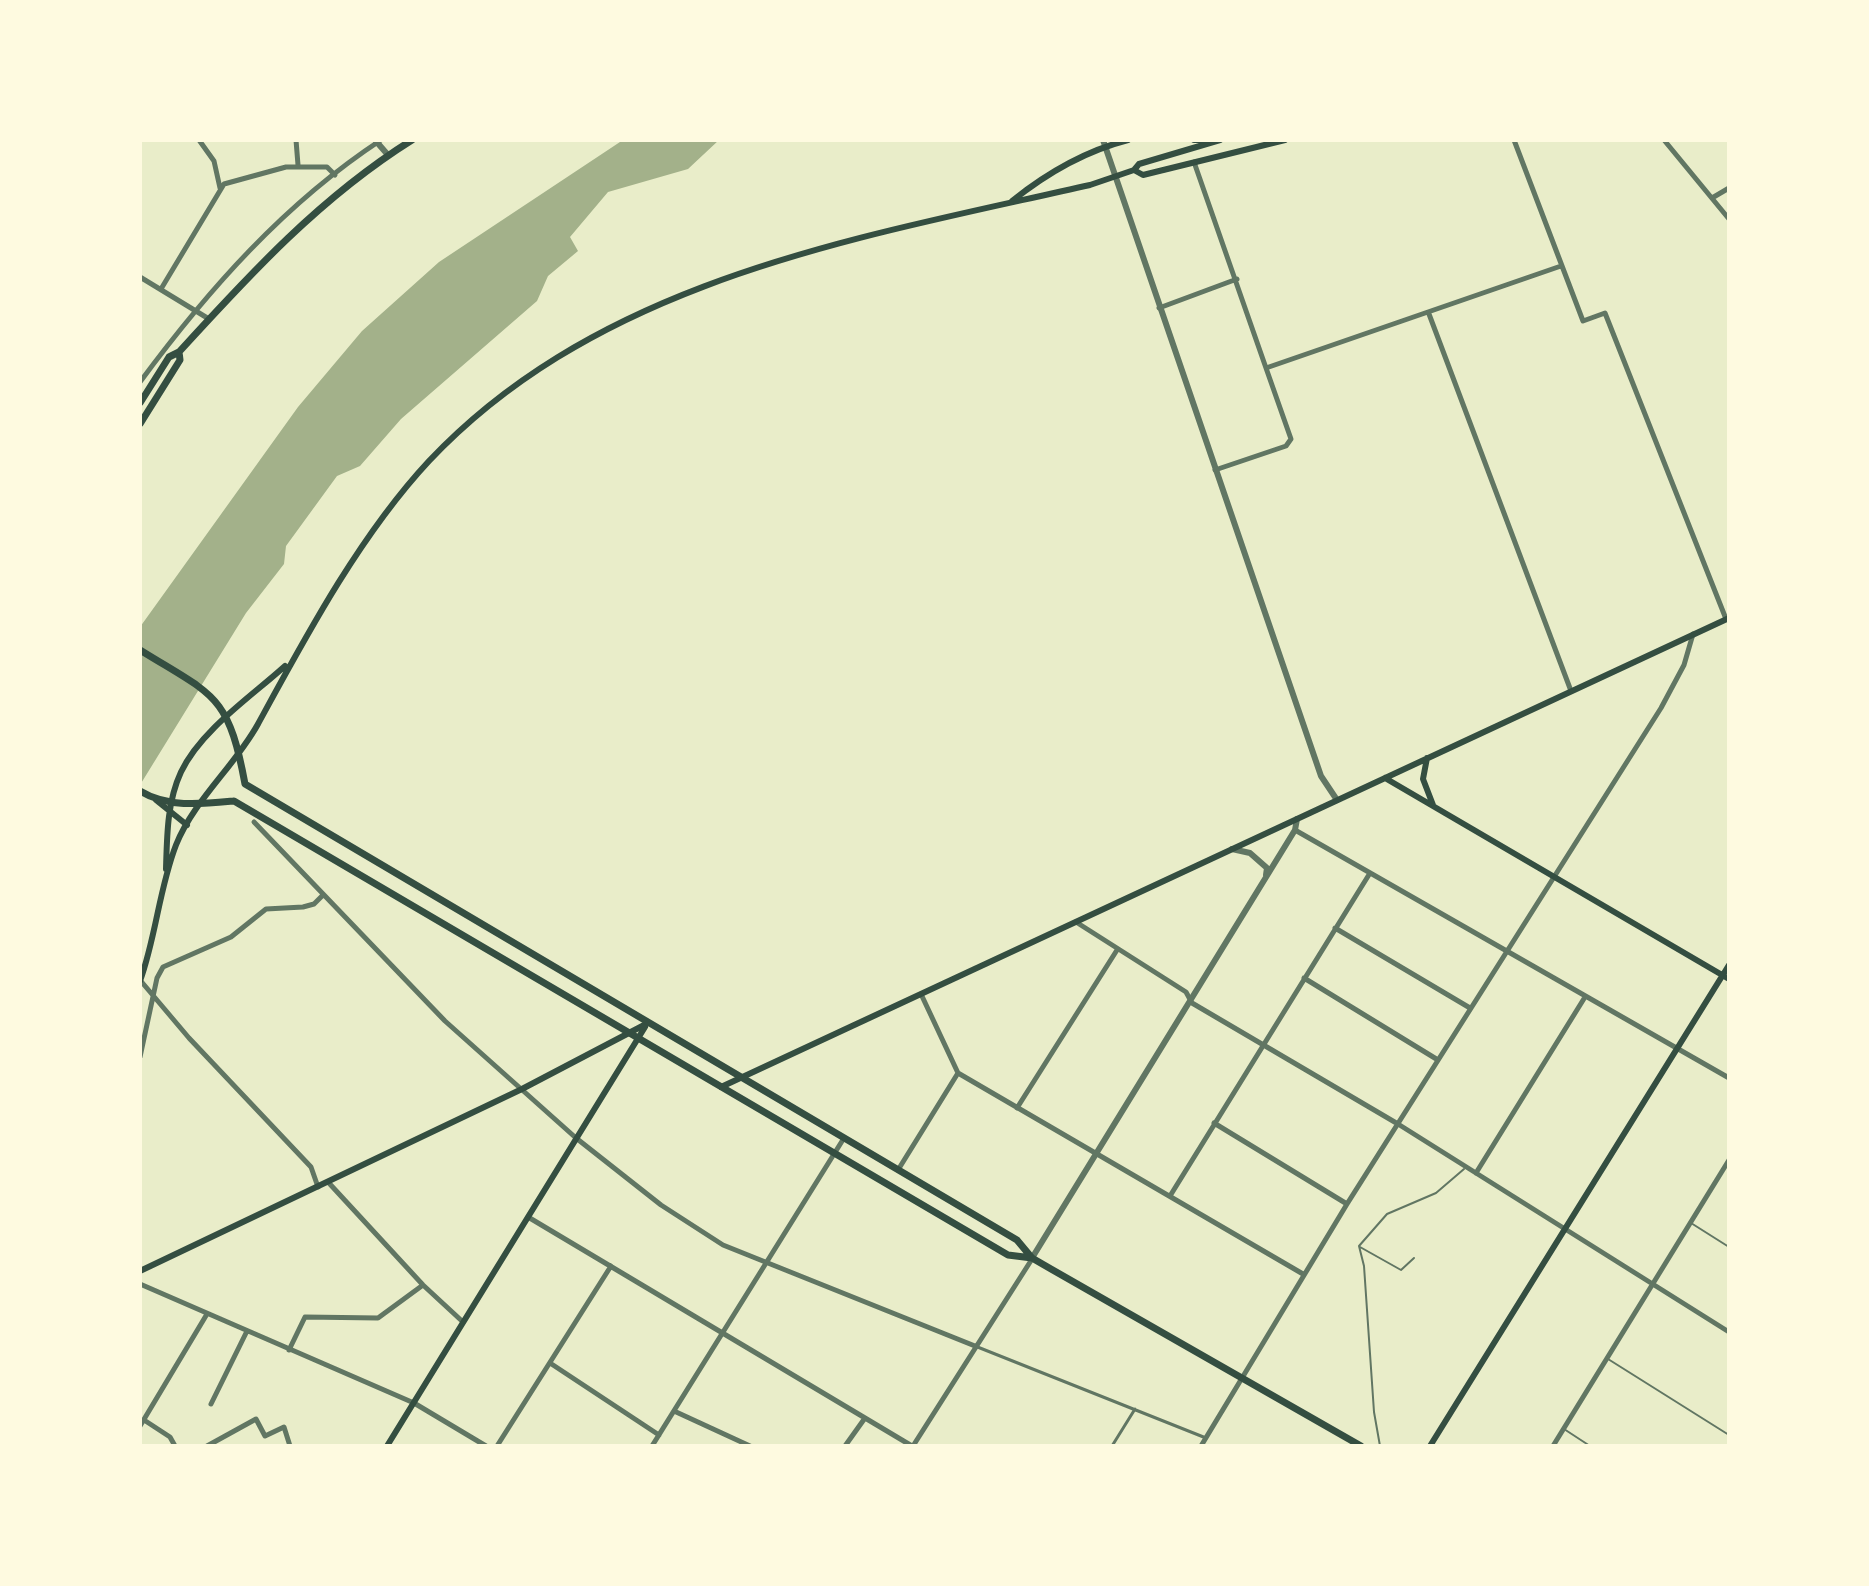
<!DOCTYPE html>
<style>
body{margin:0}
#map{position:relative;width:1869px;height:1586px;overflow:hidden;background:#e9edc9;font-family:"Exo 2",sans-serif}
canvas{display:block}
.frame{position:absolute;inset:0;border:142px solid #fefae0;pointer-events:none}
</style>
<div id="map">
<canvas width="1869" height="1586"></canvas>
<div class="frame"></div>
</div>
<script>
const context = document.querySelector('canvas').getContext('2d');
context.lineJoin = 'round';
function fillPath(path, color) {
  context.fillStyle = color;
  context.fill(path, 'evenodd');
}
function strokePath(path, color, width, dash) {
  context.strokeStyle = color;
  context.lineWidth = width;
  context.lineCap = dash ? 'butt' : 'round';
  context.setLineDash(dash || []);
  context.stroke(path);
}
const water = new Path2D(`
 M 623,140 L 719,140 L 688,169 L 608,192 L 570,237 L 578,251 L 548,276 L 537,301 L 401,419 L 360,466 L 337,476 L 286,546 L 284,564 L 246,613 L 140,785 L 140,627 L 298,407 L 362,331 L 439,262 Z`);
const service = new Path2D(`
 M 1691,1223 L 1729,1247
 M 1360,1247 L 1401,1270 L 1414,1258
 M 1608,1359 L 1729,1435
 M 1564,1429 L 1590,1446
 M 1380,1446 L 1374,1412 L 1364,1266 L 1359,1246 L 1387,1214 L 1436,1193 L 1464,1169`);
const pedestrian = new Path2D(`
 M 975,1346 L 1206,1438
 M 1112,1446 L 1135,1409`);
const minor = new Path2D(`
 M 199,140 L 214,161 L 220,188
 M 296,140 L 298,165
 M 1514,140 L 1583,321 L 1605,313 L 1726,619
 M 1664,140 L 1729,219
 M 1194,162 L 1266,368
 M 1712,198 L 1729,188
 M 140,277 L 209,319
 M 161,289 L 224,184 L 286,167 L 327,167 L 335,175
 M 1159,308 L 1237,279
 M 1429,314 L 1571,691
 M 140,382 C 208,290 285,203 381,140
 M 1215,470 L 1286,446 L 1291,439 L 1266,368 L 1561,266
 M 254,822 L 445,1021 L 576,1138 L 661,1205 L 723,1245 L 975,1346
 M 1295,830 L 1729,1078
 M 1076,922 L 1186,992 L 1192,1003 L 1398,1124 L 1729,1332
 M 1335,928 L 1470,1008
 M 1304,978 L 1438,1060
 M 140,980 L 189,1038 L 311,1167 L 318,1187
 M 921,994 L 958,1073 L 1303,1274
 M 140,1057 L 157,978 L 163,967 L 231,937 L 266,909 L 303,907 L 314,904 L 322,896
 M 1017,1108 L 1117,950
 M 1214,1123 L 1347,1204
 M 898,1170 L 958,1073
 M 1476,1173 L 1585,997
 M 328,1182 L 423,1285 L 463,1322
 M 1170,1196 L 1370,873
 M 528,1217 L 912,1446
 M 140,1284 L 414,1403 L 486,1446
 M 289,1350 L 305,1317 L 378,1318 L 423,1285
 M 550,1363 L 659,1435
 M 211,1404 L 247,1331
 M 674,1411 L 750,1446
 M 144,1420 L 170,1437 L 175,1446
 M 140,1426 L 207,1314
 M 207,1446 L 256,1419 L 265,1436 L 284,1427 L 290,1446
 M 497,1446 L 611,1266
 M 652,1446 L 844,1138
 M 845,1446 L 865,1418
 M 913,1446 L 1032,1259
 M 1201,1446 L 1347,1204 L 1661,708 L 1684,665 L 1693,634
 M 1553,1446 L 1729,1160`);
const tertiary = new Path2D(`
 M 375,140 L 388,155
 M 1103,140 L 1321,776 L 1337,800
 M 1232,849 L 1250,853 L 1267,868 L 1266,875
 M 1032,1258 L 1295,830 L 1297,819`);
const secondary = new Path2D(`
 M 1194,140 L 1205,140
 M 1134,170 L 1143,175 L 1285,140
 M 1012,201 C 1047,173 1085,151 1128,140
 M 1427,758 L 1423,779 L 1433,805
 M 1385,778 L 1729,979
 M 156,800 L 187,825
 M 166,869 C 167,836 167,802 181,772 C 201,730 252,696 285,666
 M 140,981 C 156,937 159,889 176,845 C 194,800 235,766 258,724 C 306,636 360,535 429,461 C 601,279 857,238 1090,185 L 1134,170 L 1139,164 L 1220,140
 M 721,1087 L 1729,618
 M 140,1271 L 522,1089 L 648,1023
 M 387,1446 L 645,1027
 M 1430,1446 L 1729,965`);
const primary = new Path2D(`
 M 140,403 L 169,357 L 179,352 C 251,273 321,197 412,140
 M 140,424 L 180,360 L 179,352
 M 140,650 C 214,696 228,693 245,784 L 1017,1240 L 1032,1258 L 1051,1269 L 1361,1446
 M 140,791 C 168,808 202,804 234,801 L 1008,1255 L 1032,1258`);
fillPath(water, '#a3b18a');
strokePath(service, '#617663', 2);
strokePath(pedestrian, '#617663', 3);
strokePath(minor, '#617663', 5);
strokePath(tertiary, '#617663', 6);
strokePath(secondary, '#344e41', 6);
strokePath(primary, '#344e41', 7);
</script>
